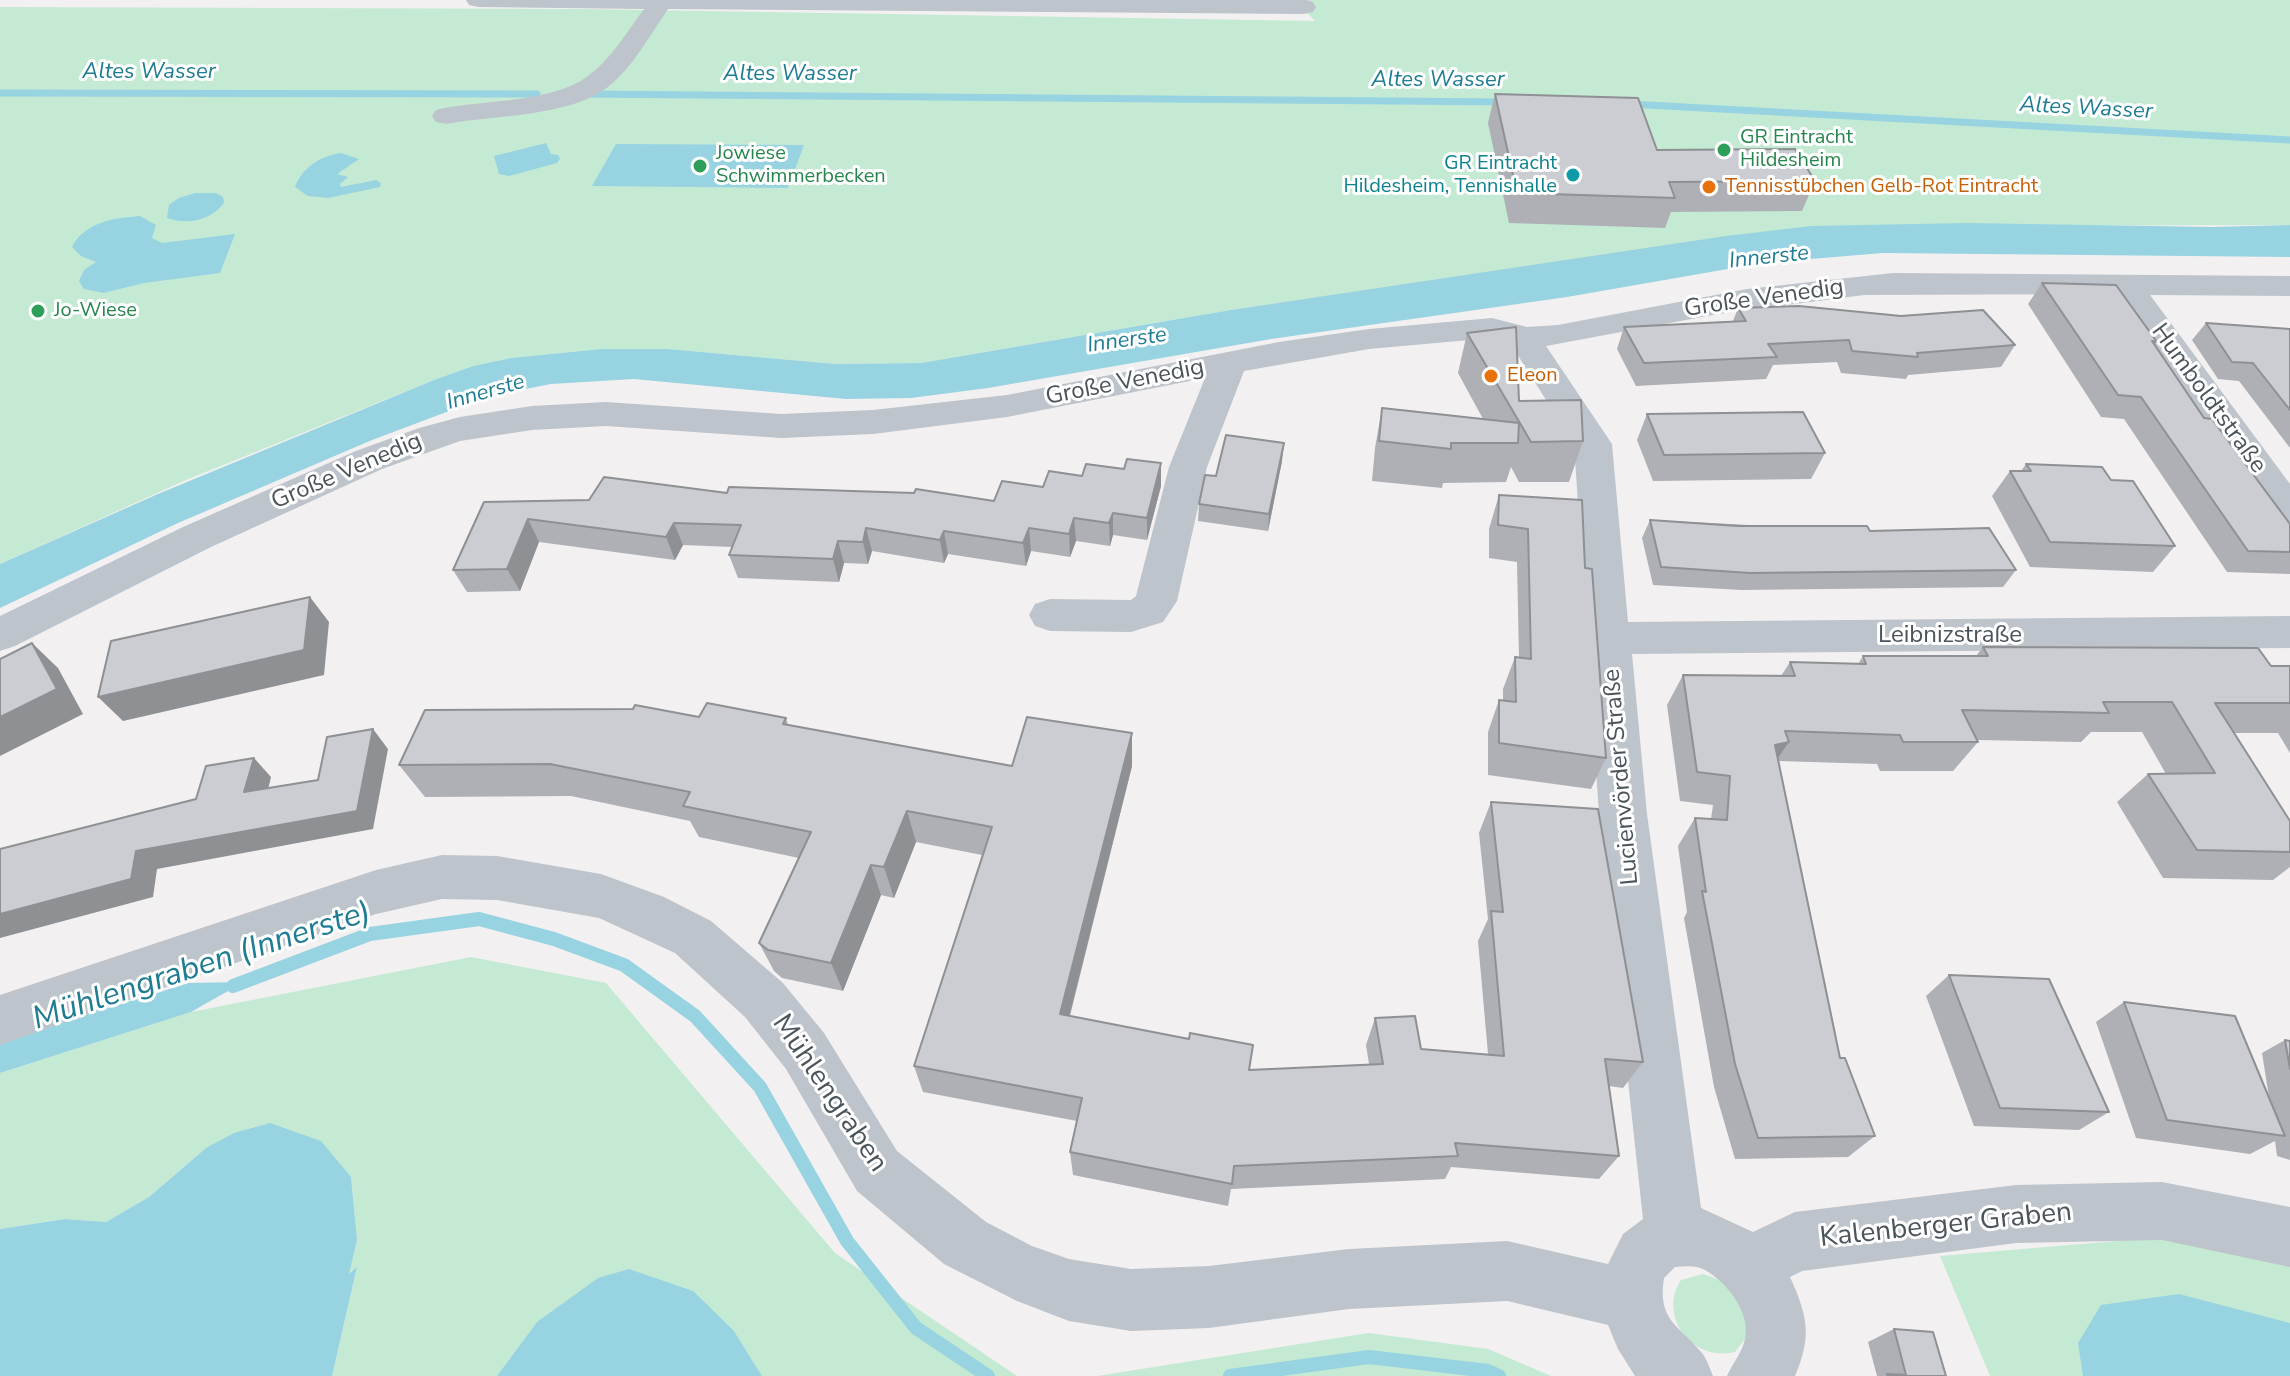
<!DOCTYPE html>
<meta charset="utf-8">
<style>
body{margin:0}
canvas{display:block;background:#f2f0f0}
</style>
<canvas width="2290" height="1376"></canvas>
<script>
const context = document.querySelector('canvas').getContext('2d');
context.lineJoin = 'round';
function fillPath(path, color) {
  context.fillStyle = color;
  context.fill(path, 'evenodd');
}
function strokePath(path, color, width, dash) {
  context.strokeStyle = color;
  context.lineWidth = width;
  context.lineCap = dash ? 'butt' : 'round';
  context.setLineDash(dash || []);
  context.stroke(path);
}
function write(font, color, halo, rows, align = 'center') {
  context.font = font + ' "Nunito Sans",sans-serif';
  context.lineWidth = 6;
  context.setLineDash([]);
  context.textBaseline = 'middle';
  context.strokeStyle = halo;
  context.fillStyle = color;
  for (const [text, x, y, turn = 0] of rows) {
    context.save();
    context.translate(x, y);
    context.rotate((+turn || 0) * Math.PI / 180);
    context.textAlign = isNaN(turn) ? turn : align;
    if (halo) context.strokeText(text, 0, 0);
    context.fillText(text, 0, 0);
    context.restore();
  }
}
const green = new Path2D(`
 M 1295,0 L 2290,0 L 2290,225 L 1811,226 L 1231,310 L 921,363 L 835,364 L 668,349 L 601,349 L 511,358 L 473,366 L 434,380 L 186,480 L 0,564 L 0,7 L 584,9 L 1315,21 Z
 M 471,957 L 606,983 L 835,1253 L 1017,1376 L 762,1376 L 734,1331 L 537,1322 L 497,1376 L 332,1376 L 357,1268 L 348,1275 L 357,1240 L 351,1177 L 336,1161 L 206,1148 L 149,1197 L 106,1222 L 65,1219 L 0,1229 L 0,1073 L 191,1012 Z
 M 2152,1238 L 2290,1263 L 2290,1376 L 1990,1376 L 1940,1256 Z
 M 1703,1274 C 1737,1284 1745,1302 1748,1335 L 1735,1352 C 1693,1362 1657,1317 1681,1280 Z
 M 1369,1333 L 1488,1349 L 1551,1376 L 1097,1376 Z`);
const water = new Path2D(`
 M 546,143 L 551,154 L 558,155 L 560,159 L 557,163 L 509,176 L 499,174 L 494,156 Z
 M 616,144 L 804,145 L 788,188 L 592,186 Z
 M 341,153 L 359,159 L 337,174 L 348,177 L 340,184 L 341,187 L 376,180 L 381,183 L 380,187 L 328,198 L 308,196 L 295,187 C 302,168 320,156 341,153 Z
 M 195,193 L 216,193 L 223,197 L 224,203 C 210,221 187,225 167,218 L 169,205 L 179,198 Z
 M 140,216 L 156,225 L 152,238 L 162,243 L 235,234 L 220,273 L 144,283 L 103,293 L 84,289 L 79,281 L 84,270 L 96,262 L 81,256 L 72,247 C 85,222 113,218 140,216 Z
 M 1967,223 L 2211,227 L 2290,225 L 2290,257 L 1883,253 L 1762,263 L 1567,297 L 1271,339 L 988,388 L 911,398 L 846,399 L 634,379 L 551,384 L 489,396 L 372,440 L 178,523 L 0,608 L 0,564 L 158,494 L 434,380 L 473,366 L 511,358 L 601,349 L 668,349 L 835,364 L 921,363 L 1231,310 L 1726,236 L 1811,226 Z
 M 244,982 L 191,1012 L 0,1073 L 0,1041 L 189,983 Z
 M 270,1123 L 321,1141 L 351,1177 L 357,1240 L 349,1274 L 357,1267 L 332,1376 L 0,1376 L 0,1229 L 65,1219 L 106,1222 L 149,1197 L 206,1148 L 234,1133 Z
 M 629,1269 L 693,1291 L 734,1331 L 762,1376 L 497,1376 L 537,1322 L 598,1278 Z
 M 2179,1294 L 2290,1323 L 2290,1376 L 2083,1376 L 2078,1343 L 2101,1305 Z`);
const streamFar1 = new Path2D(`
 M 0,93 L 537,94
 M 585,94 L 1508,102
 M 1629,104 L 2290,140`);
const stream = new Path2D(`
 M 233,986 L 370,934 L 479,919 L 554,939 L 624,965 L 695,1016 L 760,1087 L 847,1241 L 916,1328 L 988,1376
 M 1230,1376 L 1369,1357 L 1488,1371 L 1499,1376`);
const minor = new Path2D(`
 M 466,0 L 1306,0 L 1313,2 L 1316,7 L 1313,12 L 1304,14 L 668,9 C 650,35 633,67 608,87 C 570,117 493,115 446,124 L 436,122 L 432,116 L 436,110 C 481,99 551,104 588,76 C 611,59 627,32 644,9 L 478,7 L 469,5 Z
 M 1893,273 L 2290,276 L 2290,296 L 2150,295 L 2290,484 L 2290,525 L 2276,522 L 2117,294 L 1864,295 L 1718,314 L 1546,346 L 1612,444 L 1628,622 L 2290,616 L 2290,648 L 1632,654 L 1647,814 L 1701,1208 L 1753,1232 L 1795,1212 L 2016,1185 L 2162,1182 L 2290,1207 L 2290,1267 L 2162,1240 L 2016,1243 L 1802,1271 L 1790,1277 C 1808,1317 1812,1336 1795,1376 L 1727,1376 C 1732,1365 1741,1353 1744,1343 C 1753,1315 1728,1283 1705,1270 C 1696,1265 1685,1266 1675,1267 L 1664,1278 C 1657,1321 1679,1325 1702,1353 C 1707,1359 1710,1369 1713,1376 L 1635,1376 L 1618,1349 L 1608,1325 L 1507,1301 L 1349,1309 L 1209,1328 L 1131,1331 L 1069,1321 L 1017,1301 L 944,1264 L 857,1191 L 786,1069 L 745,1017 L 675,953 L 599,918 L 497,900 L 442,899 L 376,914 L 0,1045 L 0,995 L 376,870 L 442,855 L 497,856 L 601,874 L 664,897 L 711,921 L 783,983 L 824,1033 L 897,1151 L 986,1222 L 1032,1246 L 1069,1259 L 1131,1269 L 1209,1266 L 1349,1249 L 1507,1241 L 1608,1264 L 1623,1234 L 1643,1219 L 1599,814 L 1574,444 L 1510,343 L 1492,338 L 1369,349 L 1244,371 L 1207,467 L 1177,601 L 1163,622 L 1131,632 L 1050,631 L 1035,626 L 1029,615 L 1035,604 L 1050,599 L 1131,600 L 1136,596 L 1169,467 L 1205,378 L 1007,417 L 873,434 L 781,438 L 606,426 L 532,430 L 460,441 L 382,469 L 211,547 L 15,646 L 0,651 L 0,616 L 183,527 L 356,451 L 419,428 L 460,417 L 532,406 L 606,402 L 781,414 L 873,410 L 1007,395 L 1279,342 L 1369,329 L 1492,318 L 1527,327 L 1558,325 L 1747,289 Z`);
const wall = new Path2D(`
 M 1495,94 L 1657,150 L 1815,181 L 1802,211 L 1671,212 L 1665,228 L 1509,223 L 1488,123 Z
 M 2042,283 L 2157,342 L 2154,345 L 2204,418 L 2290,524 L 2290,574 L 2227,572 L 2124,419 L 2101,417 L 2028,304 Z
 M 1738,308 L 2015,345 L 2001,367 L 1908,375 L 1906,379 L 1841,373 L 1837,362 L 1773,365 L 1766,379 L 1636,386 L 1617,349 L 1624,327 L 1733,321 Z
 M 2206,323 L 2290,329 L 2290,448 L 2239,381 L 2218,379 L 2192,340 Z
 M 1467,333 L 1519,401 L 1583,441 L 1569,482 L 1519,482 L 1511,467 L 1506,482 L 1443,483 L 1442,488 L 1372,481 L 1375,448 L 1382,408 L 1483,419 L 1458,373 Z
 M 1647,414 L 1825,453 L 1811,479 L 1653,481 L 1637,440 Z
 M 1282,461 L 1268,531 L 1198,521 L 1199,504 L 1216,476 Z
 M 2026,464 L 2111,480 L 2175,546 L 2153,572 L 2030,567 L 1992,496 L 2010,471 L 2021,471 Z
 M 1161,486 L 1147,540 L 1113,535 L 1110,546 L 1076,541 L 1070,557 L 1031,551 L 1026,566 L 948,554 L 944,563 L 872,551 L 868,564 L 844,563 L 839,582 L 738,578 L 729,555 L 733,547 L 683,545 L 675,560 L 539,542 L 520,591 L 467,592 L 453,570 L 484,502 L 589,500 L 727,493 L 994,501 L 1043,487 Z
 M 1499,495 L 1585,568 L 1606,758 L 1591,789 L 1488,775 L 1488,732 L 1499,700 L 1503,701 L 1503,689 L 1515,657 L 1519,657 L 1517,562 L 1489,558 L 1489,529 Z
 M 1650,520 L 1870,531 L 2016,570 L 2003,587 L 1741,590 L 1653,585 L 1642,538 Z
 M 1983,647 L 2290,666 L 2290,753 L 2278,733 L 2234,733 L 2290,821 L 2290,867 L 2273,880 L 2163,878 L 2117,802 L 2148,774 L 2166,774 L 2142,732 L 2091,732 L 2081,742 L 1977,740 L 1978,742 L 1953,771 L 1880,771 L 1877,764 L 1778,761 L 1840,1058 L 1875,1136 L 1848,1157 L 1735,1159 L 1714,1087 L 1684,918 L 1687,912 L 1678,846 L 1695,818 L 1711,819 L 1713,805 L 1680,801 L 1667,705 L 1683,675 L 1781,676 L 1790,662 L 1858,664 L 1863,656 L 1976,656 Z
 M 699,717 L 786,718 L 788,725 L 1012,766 L 1132,766 L 1070,1016 L 1249,1070 L 1369,1064 L 1366,1045 L 1375,1018 L 1421,1049 L 1488,1054 L 1478,941 L 1488,919 L 1479,833 L 1491,802 L 1643,1062 L 1623,1088 L 1609,1086 L 1619,1156 L 1599,1179 L 1451,1167 L 1445,1179 L 1231,1189 L 1228,1206 L 1073,1175 L 1070,1152 L 1077,1121 L 923,1092 L 914,1066 L 982,855 L 916,842 L 894,898 L 881,895 L 843,991 L 782,978 L 774,971 L 759,943 L 799,858 L 699,837 L 690,821 L 571,796 L 425,797 L 399,765 Z
 M 1949,975 L 2109,1112 L 2079,1130 L 1974,1126 L 1926,996 Z
 M 2124,1002 L 2269,1097 L 2262,1053 L 2285,1040 L 2290,1041 L 2290,1160 L 2277,1156 L 2275,1141 L 2250,1154 L 2136,1138 L 2096,1022 Z
 M 1894,1329 L 1946,1376 L 1877,1376 L 1868,1342 Z`);
const shadedWall = new Path2D(`
 M 1284,443 L 1282,461 L 1268,531 L 1269,514 Z
 M 1161,463 L 1161,486 L 1147,540 L 1147,518 Z
 M 1113,513 L 1113,535 L 1110,546 L 1109,523 Z
 M 1074,518 L 1076,541 L 1070,557 L 1069,534 Z
 M 528,519 L 539,542 L 520,591 L 507,569 Z
 M 674,523 L 683,545 L 675,560 L 666,537 Z
 M 866,528 L 872,551 L 868,564 L 863,542 Z
 M 1029,528 L 1031,551 L 1026,566 L 1023,543 Z
 M 944,531 L 948,554 L 944,563 L 940,540 Z
 M 838,541 L 844,563 L 839,582 L 833,559 Z
 M 310,597 L 329,622 L 324,675 L 123,721 L 98,697 Z
 M 32,643 L 58,668 L 83,714 L 0,756 L 0,717 Z
 M 373,729 L 388,749 L 373,829 L 157,869 L 153,897 L 0,938 L 0,914 L 136,851 L 357,811 Z
 M 1132,733 L 1132,766 L 1063,1041 L 1060,1014 Z
 M 1789,742 L 1769,771 L 1775,745 Z
 M 254,758 L 271,777 L 263,811 L 244,792 Z
 M 907,811 L 916,842 L 894,898 L 884,867 Z
 M 871,865 L 881,895 L 843,991 L 831,963 Z`);
const building = new Path2D(`
 M 1495,94 L 1638,98 L 1657,150 L 1795,149 L 1815,181 L 1669,182 L 1675,198 L 1517,193 Z
 M 2042,283 L 2116,285 L 2157,342 L 2152,341 L 2204,418 L 2212,419 L 2290,524 L 2290,552 L 2248,551 L 2141,397 L 2118,395 Z
 M 1799,306 L 1901,316 L 1983,310 L 2015,345 L 1917,353 L 1918,357 L 1852,351 L 1849,340 L 1768,344 L 1777,357 L 1644,363 L 1624,327 L 1746,321 L 1738,308 Z
 M 2206,323 L 2290,329 L 2290,410 L 2253,363 L 2232,362 Z
 M 1516,327 L 1519,401 L 1581,400 L 1583,441 L 1531,442 L 1467,333 Z
 M 1382,408 L 1519,423 L 1518,443 L 1451,443 L 1451,449 L 1379,441 Z
 M 1803,412 L 1825,453 L 1664,455 L 1647,414 Z
 M 1226,435 L 1284,443 L 1269,514 L 1199,504 L 1205,475 L 1216,476 Z
 M 1127,459 L 1161,463 L 1147,518 L 1113,513 L 1109,523 L 1074,518 L 1069,534 L 1029,528 L 1023,543 L 944,531 L 940,540 L 866,528 L 863,542 L 838,541 L 833,559 L 729,555 L 741,525 L 674,523 L 666,537 L 528,519 L 507,569 L 453,570 L 484,502 L 589,500 L 604,477 L 727,493 L 729,487 L 914,493 L 916,489 L 994,501 L 1002,481 L 1043,487 L 1049,471 L 1082,476 L 1086,464 L 1124,469 Z
 M 2026,464 L 2102,467 L 2111,480 L 2133,481 L 2175,546 L 2050,542 L 2010,471 L 2031,471 Z
 M 1499,495 L 1582,500 L 1585,568 L 1592,569 L 1606,758 L 1499,743 L 1499,700 L 1516,702 L 1515,657 L 1531,659 L 1528,529 L 1498,525 Z
 M 1650,520 L 1738,526 L 1867,526 L 1870,531 L 1989,528 L 2016,570 L 1750,573 L 1661,567 Z
 M 310,597 L 304,650 L 98,697 L 111,641 Z
 M 32,643 L 57,689 L 0,717 L 0,659 Z
 M 1983,647 L 2258,648 L 2271,666 L 2290,666 L 2290,703 L 2215,703 L 2290,821 L 2290,852 L 2197,850 L 2148,774 L 2215,773 L 2172,702 L 2103,702 L 2109,713 L 1962,710 L 1978,742 L 1903,742 L 1900,735 L 1785,731 L 1789,742 L 1775,745 L 1840,1058 L 1845,1058 L 1875,1136 L 1758,1138 L 1735,1064 L 1702,891 L 1706,892 L 1695,818 L 1727,820 L 1730,776 L 1697,772 L 1683,675 L 1795,676 L 1790,662 L 1866,664 L 1863,656 L 1988,656 Z
 M 707,703 L 786,718 L 783,724 L 1012,766 L 1027,717 L 1132,733 L 1060,1014 L 1189,1039 L 1190,1033 L 1253,1045 L 1249,1070 L 1383,1064 L 1375,1018 L 1415,1016 L 1421,1049 L 1504,1056 L 1491,911 L 1503,912 L 1491,802 L 1598,809 L 1643,1062 L 1605,1059 L 1619,1156 L 1455,1143 L 1458,1156 L 1234,1166 L 1232,1184 L 1070,1152 L 1082,1098 L 914,1066 L 992,827 L 907,811 L 884,867 L 871,865 L 831,963 L 768,950 L 759,943 L 811,832 L 683,806 L 690,792 L 550,764 L 399,765 L 425,710 L 633,709 L 635,705 L 699,717 Z
 M 373,729 L 357,811 L 136,851 L 131,879 L 0,914 L 0,849 L 196,799 L 206,766 L 254,758 L 244,792 L 318,780 L 327,737 Z
 M 1949,975 L 2049,979 L 2109,1112 L 2000,1108 Z
 M 2124,1002 L 2235,1016 L 2285,1136 L 2167,1120 Z
 M 2285,1040 L 2290,1041 L 2290,1069 Z
 M 1894,1329 L 1933,1332 L 1946,1376 L 1888,1376 L 1887,1374 L 1906,1375 Z`);
const markers = [
 [1724,150,8,"#2e9e5b"],
 [700,166,8,"#2e9e5b"],
 [1573,175,8,"#0f9aa8"],
 [1709,187,8,"#e8710a"],
 [38,311,8,"#2e9e5b"],
 [1491,376,8,"#e8710a"]
];
const farLeisurenames = [
 ["GR Eintracht",1740,138],
 ["Hildesheim",1740,161],
 ["Jowiese",716,154],
 ["Schwimmerbecken",716,177],
 ["Jo-Wiese",54,311]
];
const farCulturenames = [
 ["GR Eintracht",1557,164],
 ["Hildesheim, Tennishalle",1557,187]
];
const farFoodnames = [
 ["Tennisstübchen Gelb-Rot Eintracht",1725,187],
 ["Eleon",1507,376]
];
const farWaternames = [
 ["Altes Wasser",149,73],
 ["Altes Wasser",790,75],
 ["Altes Wasser",1438,81],
 ["Altes Wasser",2086,109,3],
 ["Innerste",1769,258,-6],
 ["Innerste",1127,341,-8],
 ["Innerste",486,393,-16]
];
const streetNames = [
 ["Große Venedig",1764,299,-8],
 ["Große Venedig",1125,383,-11],
 ["Humboldtstraße",2208,399,54],
 ["Große Venedig",347,472,-23],
 ["Leibnizstraße",1950,636],
 ["Lucienvörder Straße",1622,777,-95]
];
const nearStreetnames = [
 ["Mühlengraben",829,1094,56],
 ["Kalenberger Graben",1946,1226,-6]
];
const nearWaternames = [
 ["Mühlengraben (Innerste)",202,967,-18]
];
fillPath(green, '#c5ead3');
fillPath(water, '#97d3e1');
strokePath(streamFar1, '#97d3e1', 7);
strokePath(stream, '#97d3e1', 14);
fillPath(minor, '#bec4cb');
fillPath(wall, '#afb0b5');
fillPath(shadedWall, '#8e9093');
fillPath(building, '#cbcdd2');
strokePath(building, '#8e9093', 2);
for (const [x, y, r, color] of markers) {
  const dot = new Path2D();
  dot.arc(x, y, r, 0, 2 * Math.PI);
  context.fillStyle = color;
  context.fill(dot);
  strokePath(dot, '#fff', 3);
}
write('20px', '#27864d', '#fff', farLeisurenames, 'left');
write('20px', '#0d838f', '#fff', farCulturenames, 'right');
write('20px', '#c56008', '#fff', farFoodnames, 'left');
write('italic 22px', '#1e7c93', '#fff', farWaternames);
write('24px', '#4a545b', '#fff', streetNames);
write('28px', '#4a545b', '#fff', nearStreetnames);
write('italic 32px', '#1e7c93', '#fff', nearWaternames);
</script>
